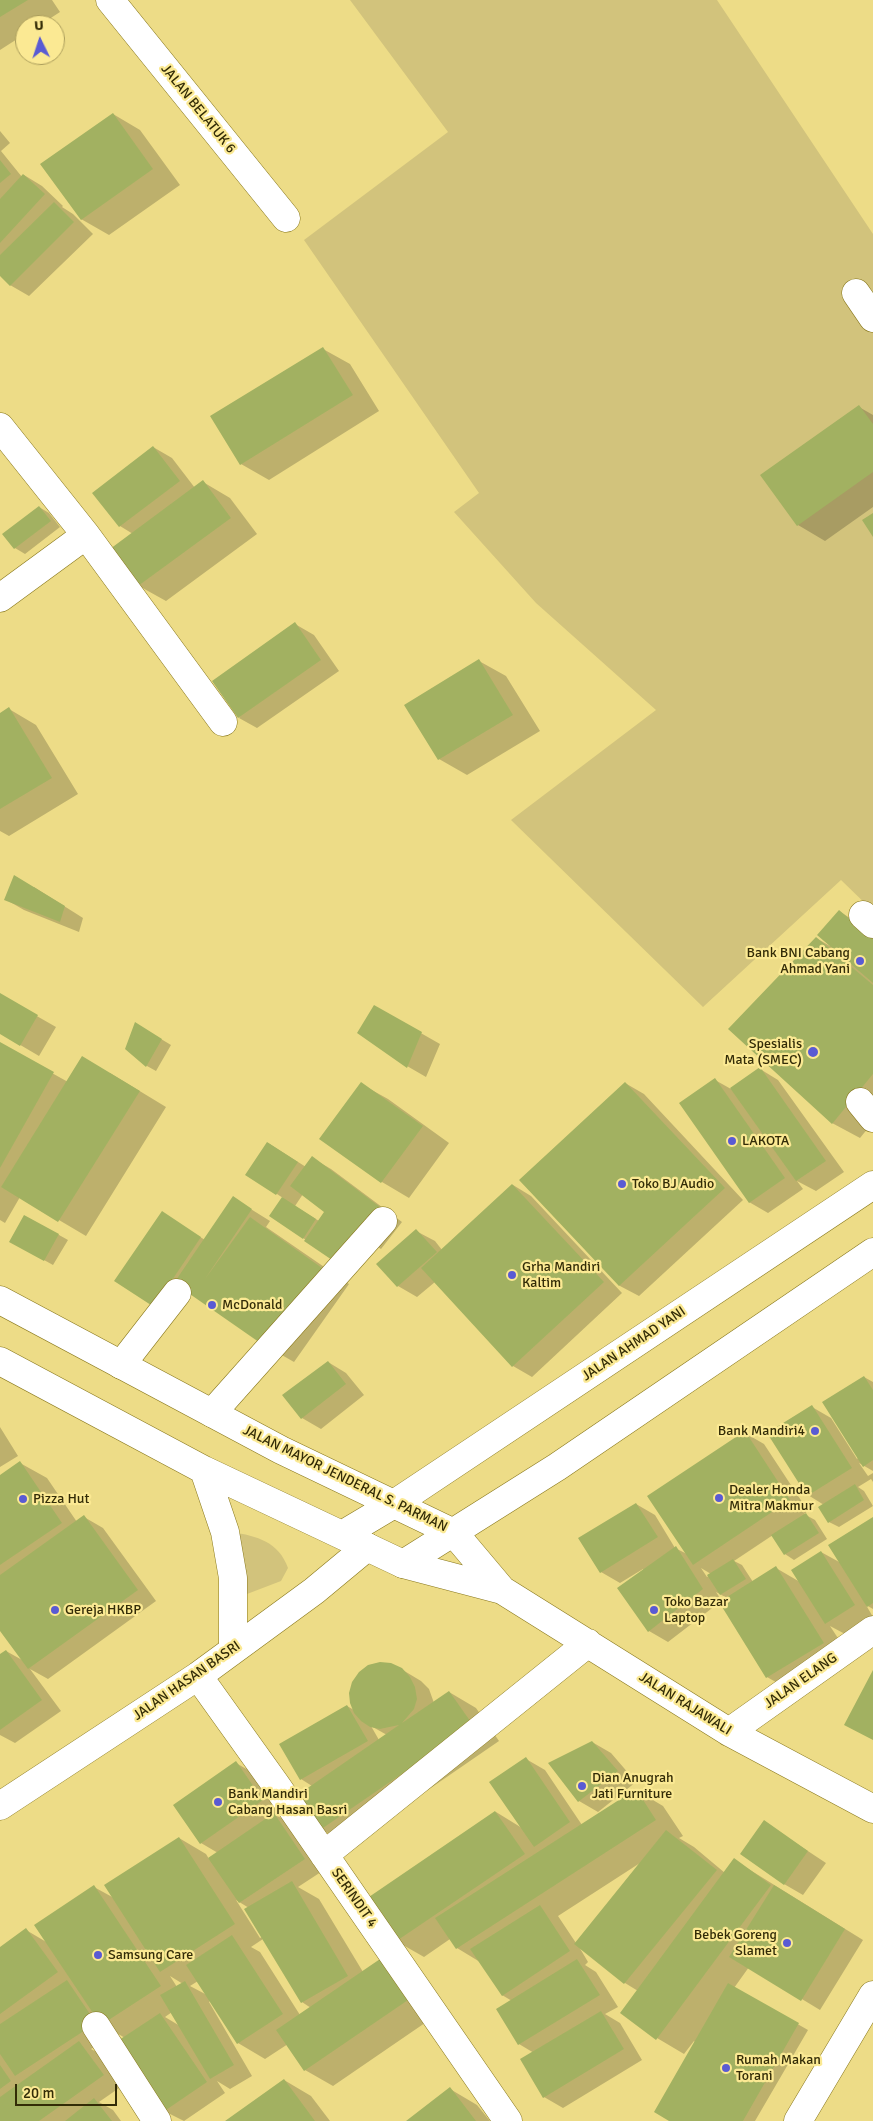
<!DOCTYPE html>
<style>
body{margin:0}
#map{position:relative;width:873px;height:2121px;overflow:hidden;background:#eddc87;font-family:Signika,sans-serif}
canvas{display:block}
.north{position:absolute;left:15px;top:15px;width:50px;height:50px;box-sizing:border-box;background:#fbe993;border:1px solid #ab9d5b;border-radius:50%;rotate:356deg;font-size:14px;font-weight:700;line-height:20px;text-align:center;color:#332c07}
.north::after{content:'';display:block;margin:auto;width:18px;height:22px;background:#5a5bd3;clip-path:polygon(50% 0,100% 100%,50% 72%,0 100%)}
.scale{position:absolute;left:15px;top:2084px;width:102px;height:22px;box-sizing:border-box;border:2px solid #332c07;border-top:0;padding-left:6px;font-size:15px;line-height:18px;white-space:nowrap;color:#332c07;-webkit-text-stroke:4px #fbe993;paint-order:stroke}
</style>
<div id="map">
<canvas width="873" height="2121"></canvas>
<div class="north">U</div>
<div class="scale">20 m</div>
</div>
<script>
const context = document.querySelector('canvas').getContext('2d');
context.lineJoin = 'round';
function fillPath(path, color) {
  context.fillStyle = color;
  context.fill(path, 'evenodd');
}
function strokePath(path, color, width, dash) {
  context.strokeStyle = color;
  context.lineWidth = width;
  context.lineCap = dash ? 'butt' : 'round';
  context.setLineDash(dash || []);
  context.stroke(path);
}
function write(font, color, halo, rows, align = 'center') {
  context.font = font + ' Signika,sans-serif';
  context.lineWidth = 4.5;
  context.setLineDash([]);
  context.textBaseline = 'middle';
  context.strokeStyle = halo;
  context.fillStyle = color;
  for (const [text, x, y, turn = 0] of rows) {
    context.save();
    context.translate(x, y);
    context.rotate((+turn || 0) * Math.PI / 180);
    context.textAlign = isNaN(turn) ? turn : align;
    if (halo) context.strokeText(text, 0, 0);
    context.fillText(text, 0, 0);
    context.restore();
  }
}
const green = new Path2D(`
 M 350,0 L 717,0 L 873,234 L 873,911 L 841,880 L 703,1007 L 511,820 L 656,710 L 536,603 L 454,512 L 479,493 L 304,240 L 448,132 Z
 M 232,1532 C 257,1536 279,1542 288,1568 L 281,1581 L 247,1594 L 244,1557 Z`);
const shadow = new Path2D(`
 M 0,0 L 52,0 L 60,12 L 40,25 L 25,25 L 25,34 L 0,50 Z
 M 113,114 L 140,130 L 180,185 L 109,235 L 81,219 Z
 M 0,131 L 10,143 L 1,151 L 22,177 L 24,175 L 42,186 L 63,206 L 62,207 L 73,214 L 93,234 L 29,296 L 10,285 L 0,275 Z
 M 323,349 L 350,364 L 379,411 L 269,480 L 241,464 Z
 M 859,407 L 873,415 L 873,507 L 825,541 L 798,525 L 762,476 Z
 M 153,447 L 172,458 L 195,488 L 203,482 L 230,498 L 257,534 L 166,601 L 139,586 L 133,534 L 120,526 L 94,493 Z
 M 39,507 L 49,513 L 60,527 L 25,554 L 15,548 L 4,534 Z
 M 295,624 L 314,635 L 339,671 L 257,728 L 239,718 Z
 M 479,661 L 506,676 L 540,731 L 467,775 L 439,759 L 406,706 Z
 M 9,709 L 36,725 L 78,794 L 9,836 L 0,831 L 0,714 Z
 M 34,887 L 83,918 L 79,932 L 24,910 L 5,899 Z
 M 839,911 L 873,933 L 873,1122 L 860,1138 L 832,1123 L 816,938 L 830,946 Z
 M 0,995 L 56,1027 L 39,1056 L 0,1033 Z
 M 375,1007 L 440,1044 L 426,1077 L 407,1066 Z
 M 136,1024 L 171,1045 L 156,1071 L 147,1066 L 127,1048 Z
 M 0,1044 L 68,1082 L 110,1073 L 166,1107 L 86,1236 L 20,1197 L 5,1223 L 0,1220 Z
 M 760,1069 L 778,1080 L 844,1172 L 816,1191 L 797,1181 L 803,1189 L 768,1213 L 749,1202 L 715,1080 L 731,1089 Z
 M 625,1083 L 644,1094 L 743,1200 L 639,1296 L 620,1286 L 521,1180 Z
 M 361,1084 L 388,1099 L 449,1143 L 409,1198 L 382,1182 L 321,1138 Z
 M 268,1143 L 306,1167 L 312,1158 L 331,1169 L 402,1222 L 381,1249 L 373,1244 L 306,1240 L 271,1216 L 283,1198 L 247,1174 ZM 303,1194 L 326,1211 L 319,1221 L 295,1206 Z
 M 513,1185 L 531,1196 L 622,1293 L 532,1377 L 513,1366 L 435,1282 L 417,1297 L 398,1286 L 378,1264 L 416,1231 L 435,1241 L 442,1250 Z
 M 233,1198 L 270,1221 L 266,1227 L 349,1284 L 294,1362 L 266,1346 L 190,1293 L 173,1317 L 162,1213 L 205,1240 Z
 M 25,1216 L 68,1240 L 53,1265 L 10,1241 Z
 M 328,1362 L 346,1373 L 364,1395 L 321,1429 L 302,1418 Z
 M 864,1377 L 873,1382 L 873,1471 L 859,1463 L 868,1476 L 873,1473 L 873,1482 L 871,1479 L 858,1487 L 864,1491 L 873,1506 L 839,1527 L 829,1522 L 824,1505 L 808,1495 L 769,1434 L 812,1407 L 831,1418 L 857,1459 L 859,1457 Z
 M 0,1427 L 18,1456 L 0,1467 Z
 M 745,1433 L 764,1444 L 808,1511 L 804,1514 L 815,1520 L 827,1539 L 794,1560 L 785,1554 L 773,1535 L 734,1561 L 742,1565 L 753,1582 L 776,1568 L 800,1582 L 821,1552 L 841,1563 L 873,1519 L 873,1609 L 866,1605 L 873,1617 L 845,1634 L 830,1626 L 851,1658 L 795,1693 L 767,1677 L 720,1602 L 668,1642 L 649,1631 L 643,1569 L 620,1583 L 601,1572 L 636,1504 L 655,1515 L 675,1548 L 687,1554 ZM 701,1568 L 711,1574 L 707,1577 ZM 716,1592 L 727,1598 L 722,1601 Z
 M 20,1463 L 47,1478 L 77,1522 L 84,1517 L 103,1528 L 156,1601 L 48,1679 L 30,1669 L 61,1711 L 15,1743 L 0,1735 L 0,1655 L 6,1651 L 24,1661 L 0,1628 L 0,1476 Z
 M 401,1669 L 421,1681 L 429,1689 L 434,1703 L 449,1692 L 476,1708 L 499,1741 L 348,1845 L 321,1829 L 312,1786 L 301,1779 L 347,1706 L 354,1710 ZM 371,1726 L 387,1735 L 379,1740 Z
 M 592,1742 L 611,1753 L 636,1782 L 598,1812 L 579,1801 Z
 M 526,1759 L 545,1770 L 582,1825 L 636,1790 L 663,1806 L 683,1836 L 679,1838 L 694,1847 L 725,1873 L 734,1860 L 863,1940 L 820,2010 L 749,1967 L 734,1988 L 808,2030 L 755,2121 L 672,2121 L 695,2042 L 694,2041 L 684,2054 L 657,2038 L 638,1991 L 625,1983 L 578,1945 L 588,1962 L 585,1965 L 596,1972 L 618,2007 L 605,2014 L 620,2023 L 642,2060 L 563,2108 L 544,2097 L 534,2053 L 519,2044 L 512,2001 L 502,1995 L 480,1962 L 457,1948 L 450,1939 L 424,1957 L 396,1941 L 496,1812 L 522,1828 ZM 640,1863 L 576,1943 L 558,1916 Z
 M 236,1763 L 255,1774 L 281,1812 L 276,1815 L 293,1825 L 324,1870 L 298,1887 L 319,1899 L 363,1972 L 438,2014 L 333,2086 L 305,2070 L 288,2044 L 265,2059 L 238,2043 L 211,2000 L 209,2002 L 252,2076 L 230,2089 L 217,2081 L 225,2093 L 184,2121 L 164,2111 L 125,2038 L 110,2029 L 114,2034 L 91,2049 L 98,2053 L 122,2086 L 99,2102 L 113,2110 L 121,2121 L 0,2121 L 0,1949 L 26,1930 L 48,1943 L 94,1887 L 114,1898 L 179,1838 L 206,1854 L 209,1859 L 218,1853 L 201,1843 ZM 236,1900 L 249,1908 L 262,1937 L 260,1938 ZM 263,1939 L 302,2002 L 311,2008 L 300,2015 L 260,1952 L 251,1947 ZM 170,1976 L 183,1984 L 177,1987 ZM 198,1981 L 207,1995 L 190,1986 ZM 172,2012 L 180,2026 L 165,2017 Z
 M 764,1822 L 826,1863 L 803,1895 L 784,1884 Z
 M 284,2080 L 311,2096 L 330,2121 L 227,2121 Z
 M 450,2089 L 477,2105 L 490,2121 L 408,2121 Z`);
const building = new Path2D(`
 M 0,0 L 28,0 L 0,17 Z
 M 113,113 L 153,169 L 81,220 L 40,164 Z
 M 0,160 L 11,174 L 0,183 Z
 M 23,174 L 45,194 L 0,243 L 0,199 Z
 M 54,202 L 74,222 L 10,286 L 0,276 L 0,255 Z
 M 323,347 L 353,395 L 240,465 L 210,416 Z
 M 859,405 L 873,424 L 873,472 L 797,526 L 760,475 Z
 M 153,446 L 180,481 L 119,527 L 92,493 Z
 M 203,480 L 231,518 L 138,586 L 110,549 Z
 M 39,506 L 51,521 L 14,549 L 2,534 Z
 M 873,513 L 873,537 L 862,520 Z
 M 295,622 L 321,660 L 238,718 L 212,681 Z
 M 479,659 L 513,715 L 438,760 L 404,705 Z
 M 9,707 L 52,778 L 0,809 L 0,713 Z
 M 14,875 L 65,906 L 60,922 L 4,900 Z
 M 839,910 L 873,939 L 873,983 L 817,935 Z
 M 816,937 L 873,985 L 873,1074 L 832,1124 L 728,1029 Z
 M 0,993 L 38,1015 L 20,1046 L 0,1034 Z
 M 374,1005 L 422,1032 L 407,1068 L 357,1033 Z
 M 135,1022 L 162,1039 L 146,1067 L 125,1049 Z
 M 0,1042 L 54,1072 L 0,1168 Z
 M 82,1056 L 140,1091 L 58,1222 L 1,1187 Z
 M 760,1067 L 826,1161 L 796,1181 L 730,1088 Z
 M 715,1078 L 785,1178 L 749,1203 L 679,1103 Z
 M 361,1082 L 423,1126 L 381,1183 L 319,1139 Z
 M 625,1082 L 725,1188 L 619,1286 L 519,1180 Z
 M 267,1142 L 298,1162 L 276,1195 L 245,1175 Z
 M 312,1156 L 384,1210 L 335,1262 L 304,1241 L 324,1212 L 290,1186 Z
 M 512,1184 L 604,1282 L 512,1367 L 421,1268 Z
 M 233,1196 L 252,1209 L 205,1279 L 250,1217 L 322,1268 L 266,1347 L 174,1283 Z
 M 282,1197 L 316,1219 L 303,1239 L 269,1216 Z
 M 162,1211 L 201,1237 L 154,1307 L 114,1281 Z
 M 24,1215 L 59,1234 L 44,1261 L 9,1242 Z
 M 416,1229 L 437,1252 L 397,1287 L 376,1264 Z
 M 328,1361 L 346,1384 L 301,1419 L 282,1395 Z
 M 864,1376 L 873,1390 L 873,1460 L 863,1467 L 822,1402 Z
 M 812,1405 L 852,1468 L 807,1496 L 767,1433 Z
 M 745,1431 L 790,1500 L 693,1565 L 647,1496 Z
 M 20,1461 L 62,1523 L 0,1565 L 0,1475 Z
 M 855,1484 L 864,1500 L 828,1523 L 818,1507 Z
 M 636,1503 L 658,1537 L 600,1573 L 578,1538 Z
 M 806,1513 L 819,1533 L 784,1555 L 771,1535 Z
 M 84,1515 L 138,1590 L 28,1669 L 0,1631 L 0,1575 Z
 M 873,1517 L 873,1603 L 867,1607 L 828,1545 Z
 M 676,1546 L 703,1589 L 648,1632 L 617,1588 Z
 M 821,1551 L 855,1605 L 825,1624 L 791,1570 Z
 M 733,1559 L 746,1579 L 720,1595 L 707,1575 Z
 M 776,1566 L 824,1643 L 766,1678 L 719,1602 Z
 M 6,1650 L 42,1700 L 0,1730 L 0,1654 Z
 M 380,1662 L 391,1663 L 402,1668 L 410,1677 L 415,1687 L 417,1699 L 414,1709 L 402,1723 L 449,1691 L 473,1725 L 320,1830 L 296,1796 L 399,1725 L 380,1729 L 370,1727 L 361,1721 L 354,1713 L 350,1703 L 349,1693 L 352,1682 L 359,1672 L 368,1665 Z
 M 873,1670 L 873,1740 L 844,1725 Z
 M 347,1705 L 368,1741 L 300,1780 L 279,1744 Z
 M 592,1741 L 618,1771 L 578,1802 L 548,1763 Z
 M 526,1757 L 570,1822 L 534,1847 L 489,1782 Z
 M 236,1761 L 263,1800 L 200,1844 L 173,1805 Z
 M 636,1789 L 656,1820 L 456,1949 L 435,1918 Z
 M 495,1811 L 525,1854 L 395,1942 L 366,1899 Z
 M 274,1813 L 305,1859 L 239,1903 L 208,1858 Z
 M 764,1820 L 808,1851 L 784,1885 L 740,1854 Z
 M 666,1830 L 717,1870 L 624,1984 L 574,1944 Z
 M 179,1837 L 235,1924 L 160,1972 L 104,1885 Z
 M 734,1858 L 771,1885 L 656,2040 L 620,2013 Z
 M 292,1881 L 348,1976 L 301,2003 L 244,1909 Z
 M 94,1885 L 161,1986 L 101,2025 L 34,1925 Z
 M 774,1885 L 845,1929 L 801,2001 L 729,1957 Z
 M 540,1905 L 570,1951 L 502,1996 L 470,1949 Z
 M 26,1928 L 58,1972 L 0,2014 L 0,1947 Z
 M 232,1935 L 283,2014 L 237,2044 L 186,1965 Z
 M 383,1957 L 411,1998 L 304,2071 L 276,2030 Z
 M 577,1959 L 600,1995 L 518,2045 L 496,2009 Z
 M 67,1980 L 96,2023 L 15,2076 L 0,2054 L 0,2024 Z
 M 185,1981 L 234,2065 L 210,2079 L 160,1995 Z
 M 728,1983 L 799,2023 L 743,2121 L 669,2121 L 654,2112 Z
 M 601,2011 L 624,2049 L 543,2098 L 520,2059 Z
 M 160,2013 L 207,2082 L 163,2112 L 116,2042 Z
 M 79,2041 L 104,2075 L 39,2121 L 0,2121 L 0,2097 Z
 M 0,2065 L 11,2081 L 0,2089 Z
 M 284,2079 L 315,2121 L 225,2121 Z
 M 450,2087 L 476,2121 L 406,2121 Z
 M 94,2098 L 112,2121 L 65,2121 Z`);
const minor = new Path2D(`
 M 110,0 L 286,218
 M 856,293 L 873,318
 M 0,427 L 86,535 L 223,722
 M 0,598 L 86,535
 M 863,915 L 873,924
 M 860,1102 L 873,1118
 M 121,1365 L 177,1293
 M 212,1413 L 383,1221
 M 454,1533 L 502,1590
 M 403,1564 L 502,1590 L 729,1732 L 873,1809
 M 198,1676 L 276,1785 L 508,2121
 M 729,1732 L 873,1630
 M 0,1806 L 198,1676 L 314,1591 L 367,1547
 M 324,1855 L 588,1643
 M 96,2026 L 157,2121
 M 798,2121 L 873,1995`);
const major = new Path2D(`
 M 0,1300 L 281,1450 L 454,1533
 M 0,1361 L 204,1470 L 403,1564 L 557,1467 L 873,1252
 M 204,1470 L 225,1532 L 233,1578 L 233,1649
 M 342,1535 L 394,1504 L 873,1185`);
const markers = [
 [860,961,5,"#5a5bd3"],
 [813,1052,6,"#5a5bd3"],
 [732,1141,5,"#5a5bd3"],
 [622,1184,5,"#5a5bd3"],
 [512,1275,5,"#5a5bd3"],
 [212,1305,5,"#5a5bd3"],
 [815,1431,5,"#5a5bd3"],
 [719,1498,5,"#5a5bd3"],
 [23,1499,5,"#5a5bd3"],
 [55,1610,5,"#5a5bd3"],
 [654,1610,5,"#5a5bd3"],
 [582,1786,5,"#5a5bd3"],
 [218,1802,5,"#5a5bd3"],
 [787,1943,5,"#5a5bd3"],
 [98,1955,5,"#5a5bd3"],
 [726,2068,5,"#5a5bd3"]
];
const streetNames = [
 ["JALAN BELATUK 6",198,109,51],
 ["JALAN AHMAD YANI",634,1344,-34],
 ["JALAN MAYOR JENDERAL S. PARMAN",345,1479,26],
 ["JALAN HASAN BASRI",187,1681,-35],
 ["JALAN ELANG",801,1681,-35],
 ["JALAN RAJAWALI",685,1704,32],
 ["SERINDIT 4",354,1898,55]
];
const poiNames = [
 ["Bank BNI Cabang",850,953,"right"],
 ["Ahmad Yani",850,969,"right"],
 ["Spesialis",802,1044,"right"],
 ["Mata (SMEC)",802,1060,"right"],
 ["LAKOTA",742,1141],
 ["Toko BJ Audio",632,1184],
 ["Grha Mandiri",522,1267],
 ["Kaltim",522,1283],
 ["McDonald",222,1305],
 ["Bank Mandiri4",805,1431,"right"],
 ["Dealer Honda",729,1490],
 ["Mitra Makmur",729,1506],
 ["Pizza Hut",33,1499],
 ["Toko Bazar",664,1602],
 ["Laptop",664,1618],
 ["Gereja HKBP",65,1610],
 ["Dian Anugrah",592,1778],
 ["Jati Furniture",592,1794],
 ["Bank Mandiri",228,1794],
 ["Cabang Hasan Basri",228,1810],
 ["Bebek Goreng",777,1935,"right"],
 ["Slamet",777,1951,"right"],
 ["Samsung Care",108,1955],
 ["Rumah Makan",736,2060],
 ["Torani",736,2076]
];
fillPath(green, '#d2c37c');
fillPath(shadow, '#0003');
fillPath(building, '#a2b161');
strokePath(minor, '#88771b', 29);
strokePath(major, '#88771b', 29);
strokePath(minor, '#fff', 28);
strokePath(major, '#fff', 28);
for (const [x, y, r, color] of markers) {
  const dot = new Path2D();
  dot.arc(x, y, r, 0, 2 * Math.PI);
  context.fillStyle = color;
  context.fill(dot);
  strokePath(dot, '#fbe993', 2);
}
write('14px', '#332c07', '#fbe993', streetNames);
write('14px', '#332c07', '#fbe993', poiNames, 'left');
</script>
